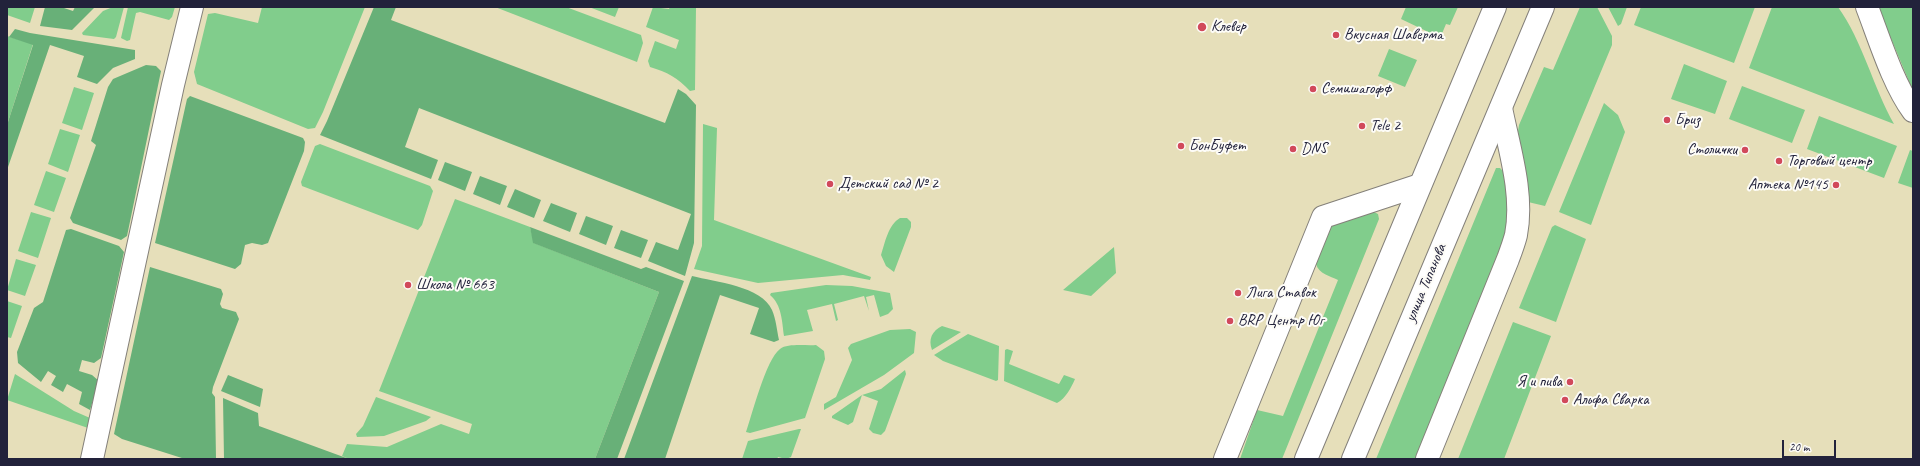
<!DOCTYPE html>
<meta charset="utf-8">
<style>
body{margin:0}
#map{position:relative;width:1920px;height:466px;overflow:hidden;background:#e6dfba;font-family:Caveat,sans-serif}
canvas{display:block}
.frame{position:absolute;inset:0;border:8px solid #22223b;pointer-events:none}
.scale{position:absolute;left:1782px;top:440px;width:54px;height:18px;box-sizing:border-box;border:2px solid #22223b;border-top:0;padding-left:5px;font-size:12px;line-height:14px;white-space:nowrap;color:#22223b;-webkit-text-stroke:3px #fdfcf7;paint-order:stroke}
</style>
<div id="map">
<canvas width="1920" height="466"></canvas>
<div class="frame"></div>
<div class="scale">20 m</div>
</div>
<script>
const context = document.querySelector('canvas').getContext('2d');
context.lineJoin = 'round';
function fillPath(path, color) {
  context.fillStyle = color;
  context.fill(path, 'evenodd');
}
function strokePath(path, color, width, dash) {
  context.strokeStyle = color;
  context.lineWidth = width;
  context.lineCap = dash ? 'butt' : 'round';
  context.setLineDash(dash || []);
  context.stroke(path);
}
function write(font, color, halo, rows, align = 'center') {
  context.font = font + ' Caveat,sans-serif';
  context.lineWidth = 4;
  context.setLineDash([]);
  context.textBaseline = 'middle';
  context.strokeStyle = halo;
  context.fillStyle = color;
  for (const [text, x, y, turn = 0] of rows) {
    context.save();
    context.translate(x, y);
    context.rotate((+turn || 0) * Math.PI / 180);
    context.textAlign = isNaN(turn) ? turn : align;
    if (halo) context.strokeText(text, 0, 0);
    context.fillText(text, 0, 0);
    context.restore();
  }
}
const green = new Path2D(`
 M 7,7 L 35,7 L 30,23 L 7,15 Z
 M 113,7 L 124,7 L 116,37 L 114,39 L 83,35 L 82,33 L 103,11 Z
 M 128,7 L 175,7 L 172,17 L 169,20 L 140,12 L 136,13 L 130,40 L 127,41 L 121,38 Z
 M 262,7 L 365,7 L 323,112 L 315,128 L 308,129 L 197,84 L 194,72 L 208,14 L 215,13 L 258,23 Z
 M 495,7 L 566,7 L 641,35 L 643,43 L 637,62 Z
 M 589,7 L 619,7 L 615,17 Z
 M 653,7 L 669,9 L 670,7 L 696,7 L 695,90 L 690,91 C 678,78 667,72 650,67 L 648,61 L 655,41 L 676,49 L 679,40 L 646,27 Z
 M 1406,7 L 1458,7 L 1450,25 L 1446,24 L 1441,36 L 1444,37 L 1443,39 L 1401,19 Z
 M 1580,7 L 1597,7 L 1612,36 L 1612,45 L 1545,206 L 1528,202 L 1518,131 L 1519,125 L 1544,67 L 1553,70 Z
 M 1608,7 L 1627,7 L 1621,24 L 1618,26 Z
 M 1641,7 L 1755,7 L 1734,63 L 1634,25 Z
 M 1772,7 L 1838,7 C 1863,42 1873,87 1894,124 L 1749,68 Z
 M 1878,7 L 1913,7 L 1913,91 L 1879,10 Z
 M 7,36 L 33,44 L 7,125 Z
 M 1389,49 L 1417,60 L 1405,87 L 1378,76 Z
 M 1684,64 L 1727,81 L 1715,114 L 1671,99 Z
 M 1742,86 L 1805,110 L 1792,143 L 1729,119 Z
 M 74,87 L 94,93 L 82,130 L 62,123 Z
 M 1604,103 L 1618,115 L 1625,132 L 1591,225 L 1559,212 Z
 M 1819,116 L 1897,146 L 1884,178 L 1807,149 Z
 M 703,124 L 717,128 L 714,220 L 871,277 L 870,280 L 843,275 L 758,283 L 694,269 L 702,246 Z
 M 60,129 L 80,135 L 68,172 L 48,164 Z
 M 320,144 L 430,186 L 433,191 L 422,225 L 418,230 L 302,186 L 301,182 L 315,146 Z
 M 1910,150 L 1913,151 L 1913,188 L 1898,183 Z
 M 1496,168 L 1500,168 L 1505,173 L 1510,226 L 1419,459 L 1376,459 Z
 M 46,171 L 66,178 L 54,212 L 34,205 Z
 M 455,199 L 530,227 L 534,243 L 659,292 L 595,459 L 349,459 L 342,456 L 347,444 L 387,447 L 441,424 L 469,434 L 472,424 L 379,391 Z
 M 1372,211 L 1378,214 L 1379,219 L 1282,459 L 1240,459 L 1257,410 L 1283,416 L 1338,280 C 1330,276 1319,274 1316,264 L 1329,228 L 1334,221 Z
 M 31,212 L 51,218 L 38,258 L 18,251 Z
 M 900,218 L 907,218 L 911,222 L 911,227 L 894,272 L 886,266 L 881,255 C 885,243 888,225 900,218 Z
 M 1555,225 L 1586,239 L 1556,322 L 1519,308 L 1552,227 Z
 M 1114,247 L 1116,273 L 1091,296 L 1063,290 Z
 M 16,259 L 36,265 L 25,296 L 7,290 Z
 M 826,285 L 852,286 L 890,293 L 893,309 L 888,314 L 880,317 L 874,295 L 866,297 L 869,311 L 864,296 L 834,304 L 838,320 L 836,321 L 832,304 L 807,310 L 813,331 L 784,336 C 782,322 782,305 770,295 L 771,293 Z
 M 7,301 L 22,306 L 11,338 L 7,337 Z
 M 1513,322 L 1551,336 L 1504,459 L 1458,459 Z
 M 942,326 L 961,332 L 932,350 C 928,339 932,331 942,326 Z
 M 890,330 L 910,329 L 916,332 L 914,353 L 884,375 L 824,410 L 824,404 L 836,397 L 852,360 L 848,348 L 851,344 Z
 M 968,334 L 999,346 L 998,380 L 996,381 L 943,361 L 934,355 Z
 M 816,345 L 824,351 L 825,359 L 805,418 L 750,433 L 746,432 C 752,415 766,359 780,349 C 788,343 806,346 816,345 Z
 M 1007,349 L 1013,351 L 1009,364 L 1059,384 L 1064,375 L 1075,379 C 1071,388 1066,398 1057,403 L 1004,381 L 1005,350 Z
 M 905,370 L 906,374 L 885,431 L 881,435 L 873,433 L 869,429 L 878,401 L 862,395 L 853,422 L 848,425 L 832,418 L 832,416 L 862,395 L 881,389 Z
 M 15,374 L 74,411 L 90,418 L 88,428 L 7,400 Z
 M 376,397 L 431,417 L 426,421 L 384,436 L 357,437 L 356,434 L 363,426 Z
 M 799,429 L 801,429 L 791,457 L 786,459 L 778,457 L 777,459 L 742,459 L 748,441 Z`);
const forest = new Path2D(`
 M 45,7 L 61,7 L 73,11 L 75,7 L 95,7 L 72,30 L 40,26 Z
 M 374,7 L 396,7 L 391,20 L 665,123 L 678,89 L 686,94 L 696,105 L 694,243 L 685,276 L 648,261 L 656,242 L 678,250 L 691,214 L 419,108 L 405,147 L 438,160 L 431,179 L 320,135 L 327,121 Z
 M 15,29 L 30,33 L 135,50 L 135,59 L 113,68 L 97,84 L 77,77 L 84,56 L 50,45 L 7,170 L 7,125 L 33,45 L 9,37 Z
 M 146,65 L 156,66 L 161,71 L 127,236 L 121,240 L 73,223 L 70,218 L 96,145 L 91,141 L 108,87 L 113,79 Z
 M 190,96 L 303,138 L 305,142 L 304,151 L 268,243 L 262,245 L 252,243 L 245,245 L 241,264 L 235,269 L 155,243 L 187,99 Z
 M 445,162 L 472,172 L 465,191 L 438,180 Z
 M 480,176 L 507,186 L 500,205 L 473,194 Z
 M 515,189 L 541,200 L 534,218 L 507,207 Z
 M 551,203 L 577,213 L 570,232 L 543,221 Z
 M 586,216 L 613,226 L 606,245 L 579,234 Z
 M 530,227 L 641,269 L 646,267 L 684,281 L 617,459 L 595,459 L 659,292 L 533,243 Z
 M 71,229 L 119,246 L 124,252 L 101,358 L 94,363 L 82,360 L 79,371 L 92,375 L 99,381 L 90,410 L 79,404 L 82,392 L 67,384 L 63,392 L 51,385 L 56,376 L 48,371 L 41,382 L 18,363 L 17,352 L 34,308 L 43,302 L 66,230 Z
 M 621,230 L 648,240 L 641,258 L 614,248 Z
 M 150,267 L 221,289 L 223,294 L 220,304 L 222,308 L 236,312 L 239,319 L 213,387 L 212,393 L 215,397 L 216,459 L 185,459 L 122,439 L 114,434 Z
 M 692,276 C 715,282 762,286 772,310 C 776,319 777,331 779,340 L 774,342 L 750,334 L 759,308 L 720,295 L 665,459 L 624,459 Z
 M 228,375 L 263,389 L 260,407 L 221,391 Z
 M 223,398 L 258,413 L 259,426 L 349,459 L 224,459 Z`);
const minor = new Path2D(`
 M 1867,7 C 1879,38 1893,84 1913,111
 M 92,459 L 173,85 L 192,7
 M 1225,459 L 1323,217 L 1420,185
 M 1427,459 L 1508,259 C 1511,251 1514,243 1516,235 C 1524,194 1509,148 1501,108`);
const major = new Path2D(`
 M 1306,459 L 1495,7
 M 1353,459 L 1543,7`);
const markers = [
 [1202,27,5,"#d1495b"],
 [1336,35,4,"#d1495b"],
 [1313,89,4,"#d1495b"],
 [1667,120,4,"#d1495b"],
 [1362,126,4,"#d1495b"],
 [1181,146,4,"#d1495b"],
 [1293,149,4,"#d1495b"],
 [1745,150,4,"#d1495b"],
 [1779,161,4,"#d1495b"],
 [830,184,4,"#d1495b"],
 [1836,185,4,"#d1495b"],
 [408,285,4,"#d1495b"],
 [1238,293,4,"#d1495b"],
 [1230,321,4,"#d1495b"],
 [1570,382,4,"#d1495b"],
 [1565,400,4,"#d1495b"]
];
const poiNames = [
 ["Клевер",1211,27],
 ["Вкусная Шаверма",1344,35],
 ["Семишагофф",1321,89],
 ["Бриз",1675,120],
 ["Tele 2",1370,126],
 ["БонБуфет",1189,146],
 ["DNS",1301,149],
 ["Столички",1737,150,"right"],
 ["Торговый центр",1787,161],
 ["Детский сад № 2",838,184],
 ["Аптека №145",1828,185,"right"],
 ["Школа № 663",416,285],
 ["Лига Ставок",1246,293],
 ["BRP Центр Юг",1238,321],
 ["Я и пива",1562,382,"right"],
 ["Альфа Сварка",1573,400]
];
const streetNames = [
 ["улица Типанова",1426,283,-67]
];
fillPath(green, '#81cd8c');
fillPath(forest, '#68b078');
strokePath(minor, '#84807a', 24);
strokePath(major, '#84807a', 24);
strokePath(minor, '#fff', 22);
strokePath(major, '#fff', 22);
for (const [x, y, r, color] of markers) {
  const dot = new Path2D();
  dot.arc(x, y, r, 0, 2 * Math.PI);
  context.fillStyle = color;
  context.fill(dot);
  strokePath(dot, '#fdfcf7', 1.5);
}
write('16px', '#22223b', '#fdfcf7', poiNames, 'left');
write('16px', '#22223b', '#fdfcf7', streetNames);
</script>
